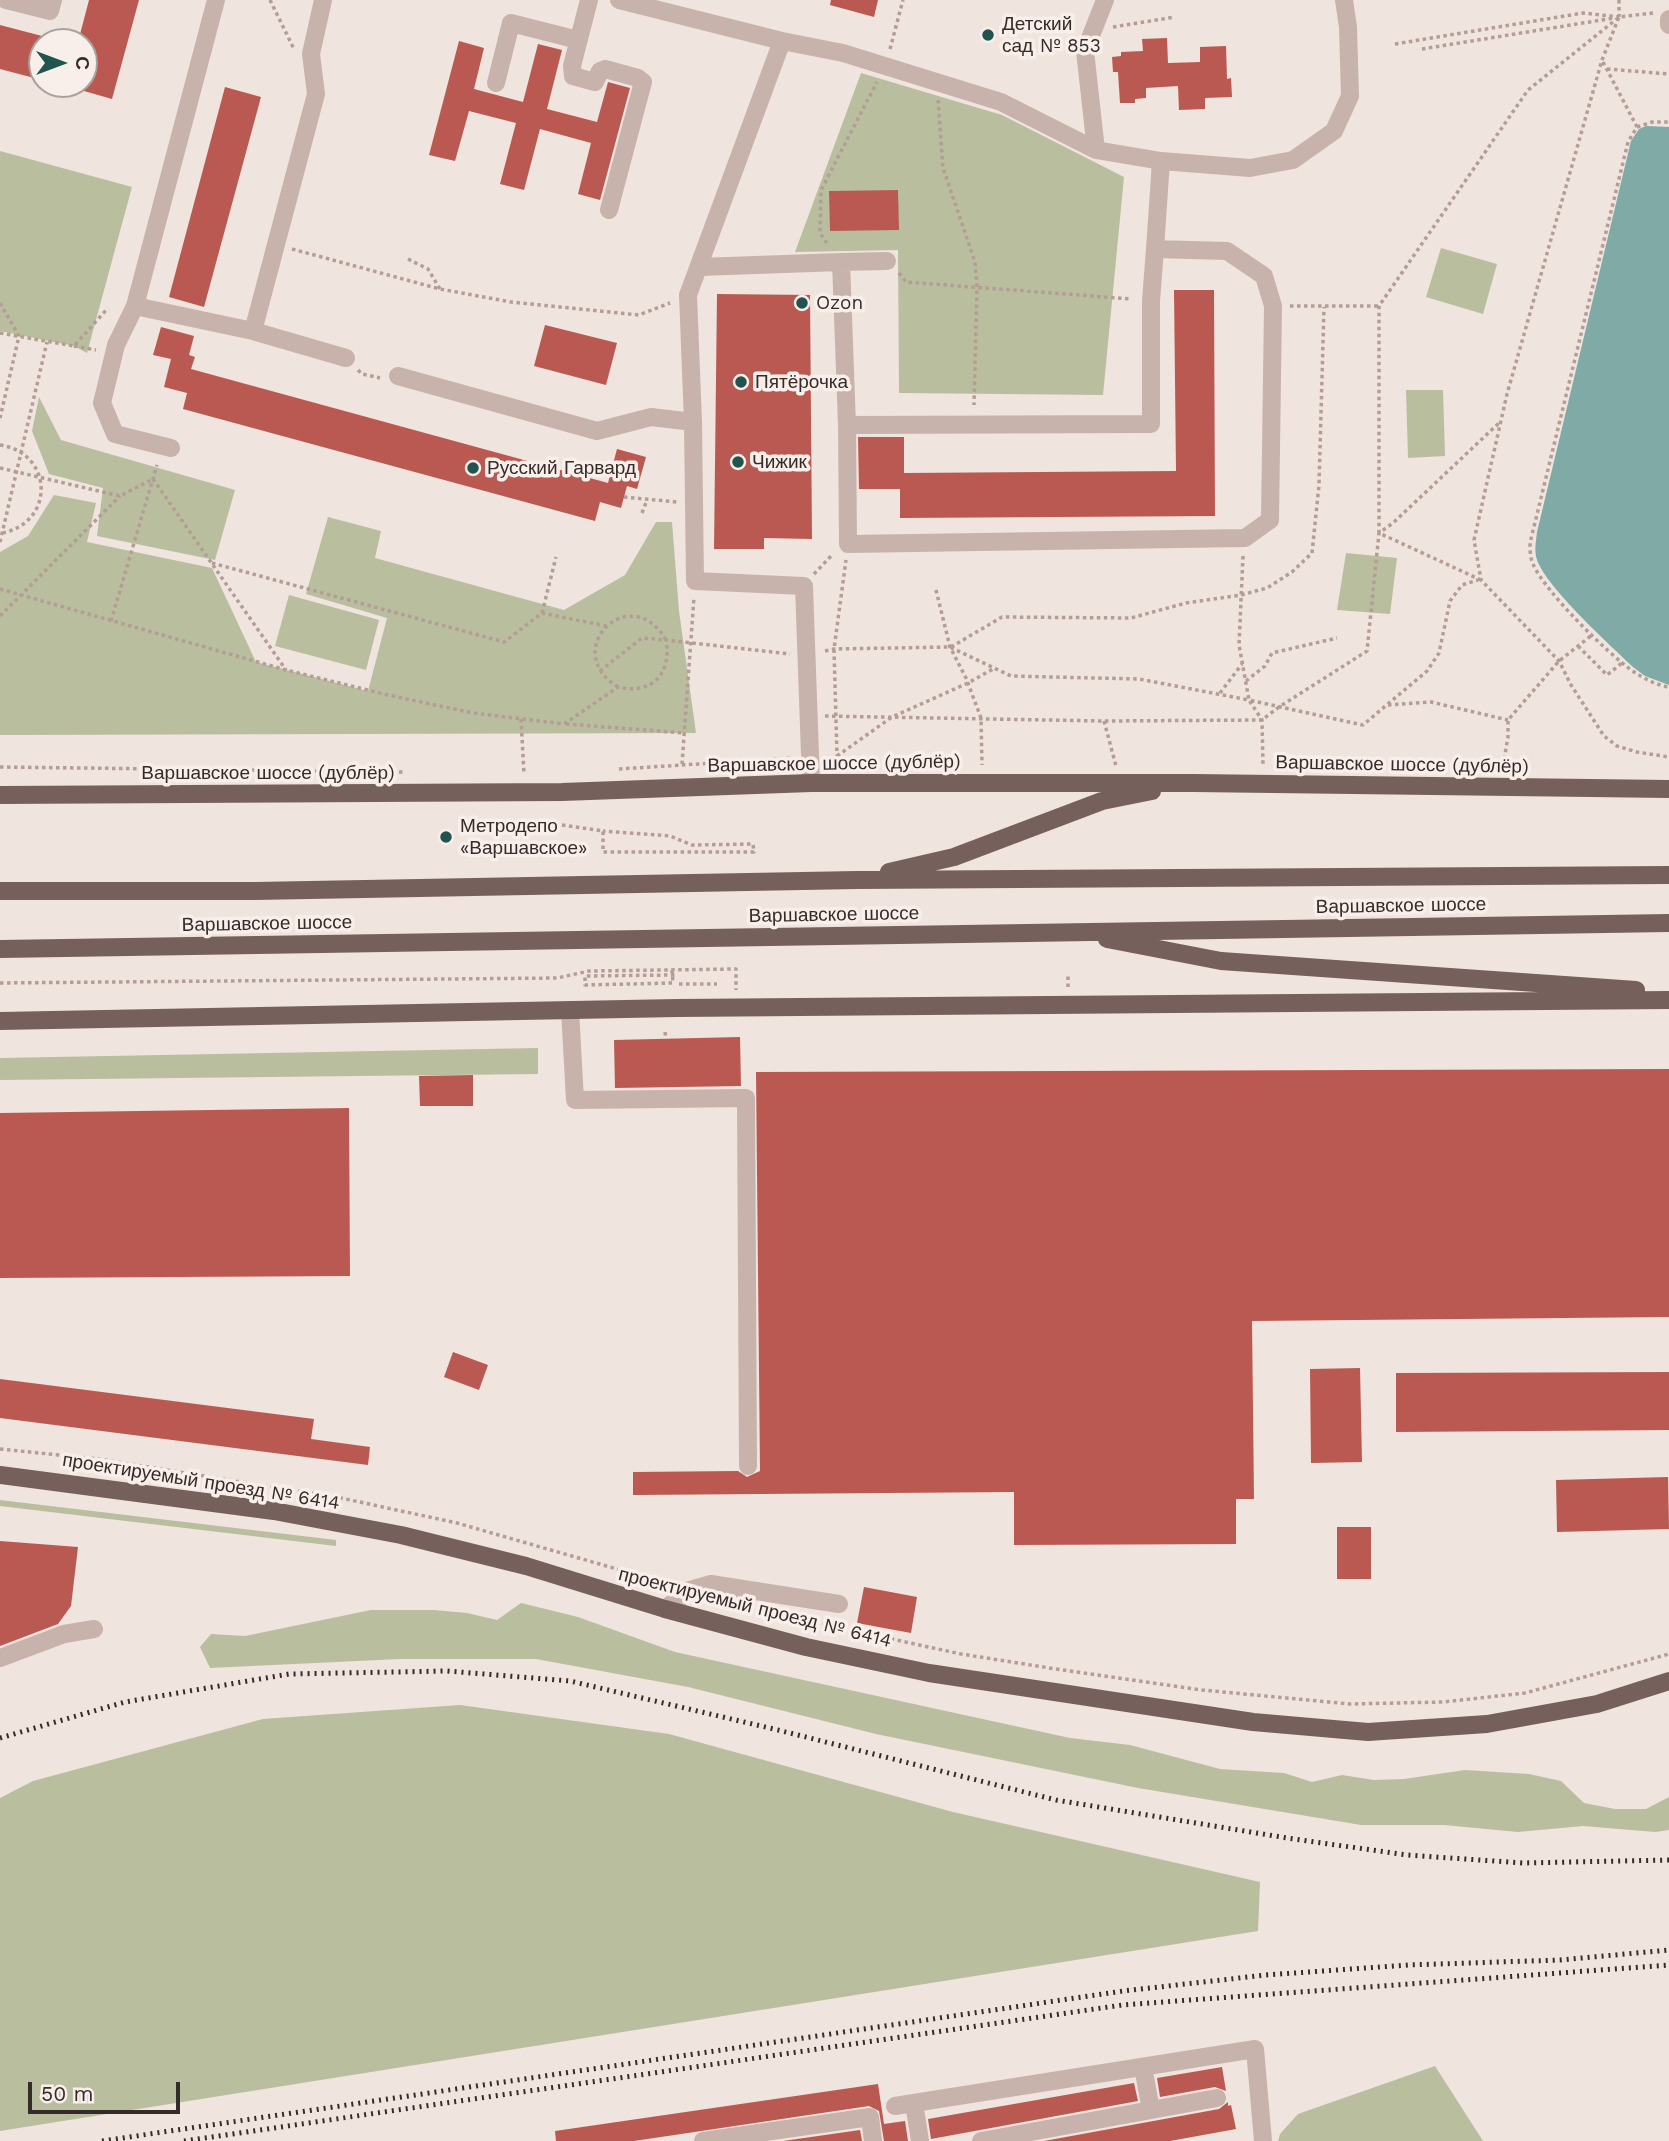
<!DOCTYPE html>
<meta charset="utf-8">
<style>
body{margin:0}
#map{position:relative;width:1669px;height:2141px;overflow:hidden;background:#f0e4de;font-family:"Work Sans",sans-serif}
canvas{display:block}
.north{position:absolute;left:28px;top:28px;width:70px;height:70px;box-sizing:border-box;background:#f8efea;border:2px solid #aaa19d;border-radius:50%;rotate:90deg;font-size:19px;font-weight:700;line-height:28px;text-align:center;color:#352b29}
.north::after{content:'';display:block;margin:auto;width:24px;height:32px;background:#23534e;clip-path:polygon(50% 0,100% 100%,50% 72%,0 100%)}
.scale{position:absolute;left:28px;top:2082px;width:152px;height:32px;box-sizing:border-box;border:4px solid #352b29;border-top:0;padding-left:9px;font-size:21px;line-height:24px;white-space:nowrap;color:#352b29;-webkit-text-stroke:5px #f8efea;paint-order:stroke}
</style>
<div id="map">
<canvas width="1669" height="2141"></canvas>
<div class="north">С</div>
<div class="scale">50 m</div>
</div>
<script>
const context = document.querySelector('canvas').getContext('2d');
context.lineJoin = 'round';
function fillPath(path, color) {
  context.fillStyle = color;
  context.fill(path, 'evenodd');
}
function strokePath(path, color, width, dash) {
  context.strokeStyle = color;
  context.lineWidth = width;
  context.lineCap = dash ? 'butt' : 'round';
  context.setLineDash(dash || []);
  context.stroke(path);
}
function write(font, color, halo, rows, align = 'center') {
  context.font = font + ' "Work Sans",sans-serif';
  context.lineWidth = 7;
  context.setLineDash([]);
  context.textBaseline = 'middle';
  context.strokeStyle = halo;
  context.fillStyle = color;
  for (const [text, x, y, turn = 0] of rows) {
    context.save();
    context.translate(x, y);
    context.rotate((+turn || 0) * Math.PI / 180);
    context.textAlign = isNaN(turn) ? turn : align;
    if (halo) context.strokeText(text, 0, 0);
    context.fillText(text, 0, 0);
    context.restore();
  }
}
const green = new Path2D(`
 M 861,73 L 1002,115 L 1124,177 L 1103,395 L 899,393 L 898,250 L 795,252 Z
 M 0,151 L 132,187 L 87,353 L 74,346 L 0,331 Z
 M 1441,248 L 1497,264 L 1483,314 L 1426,297 Z
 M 1406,390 L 1443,390 L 1445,456 L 1408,458 Z
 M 39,397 L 61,440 L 235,490 L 215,560 L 97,536 L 103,488 L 49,474 L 32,431 Z
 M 54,495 L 96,503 L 87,542 L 212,568 L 256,662 L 368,691 L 387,618 L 306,594 L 328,517 L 381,531 L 375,558 L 564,610 L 625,575 L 656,522 L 672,522 L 679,611 L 696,733 L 0,735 L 0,552 L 28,536 Z
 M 1346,553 L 1397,558 L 1390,614 L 1337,610 Z
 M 289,595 L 379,620 L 366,670 L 275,646 Z
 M 538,1048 L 538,1074 L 0,1080 L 0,1058 Z
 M 0,1500 L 336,1540 L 336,1546 L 0,1506 Z
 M 521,1603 L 578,1617 L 675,1652 L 1070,1738 L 1130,1745 L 1220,1769 L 1284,1773 L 1312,1782 L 1342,1775 L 1374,1780 L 1404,1779 L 1465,1770 L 1529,1774 L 1561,1781 L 1584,1803 L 1615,1809 L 1646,1809 L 1669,1797 L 1669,1830 L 1655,1832 L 1583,1826 L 1518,1832 L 1444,1825 L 1361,1825 L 1138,1788 L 876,1734 L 688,1687 L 536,1659 L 400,1659 L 210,1668 L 200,1647 L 211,1634 L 245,1636 L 371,1610 L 434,1610 L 467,1613 L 497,1620 Z
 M 460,1705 L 669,1734 L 953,1812 L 1260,1882 L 1258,1931 L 0,2131 L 0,1798 L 33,1781 L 263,1719 Z
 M 1435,2066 L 1483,2141 L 1278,2141 L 1280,2134 L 1298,2114 Z`);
const water = new Path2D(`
 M 1646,126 L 1669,127 L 1669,685 L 1645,676 L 1633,667 C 1610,645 1547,588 1537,560 C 1534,551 1536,541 1537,532 L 1631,141 L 1639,129 Z`);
const building = new Path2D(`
 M 89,0 L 139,0 L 112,99 L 84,91 L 84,42 L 78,42 Z
 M 831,0 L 878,0 L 874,17 L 830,5 Z
 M 0,25 L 42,36 L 42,80 L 0,69 Z
 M 1167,38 L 1168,63 L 1200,62 L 1200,47 L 1226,46 L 1227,79 L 1231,78 L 1232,97 L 1205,98 L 1205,109 L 1179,110 L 1178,86 L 1146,88 L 1146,98 L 1135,99 L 1135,103 L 1120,103 L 1118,72 L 1113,72 L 1112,57 L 1121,56 L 1121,52 L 1143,51 L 1142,39 Z
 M 459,41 L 484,48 L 474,89 L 523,102 L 538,44 L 562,50 L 547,109 L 597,122 L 608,82 L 630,88 L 600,200 L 578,194 L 591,143 L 540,129 L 524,190 L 500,184 L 516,123 L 469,111 L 455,161 L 429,155 Z
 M 225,87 L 261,97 L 204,307 L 169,297 Z
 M 898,190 L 899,230 L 830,231 L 829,191 Z
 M 1174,290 L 1214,290 L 1215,516 L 900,518 L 900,489 L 859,489 L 858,437 L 904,437 L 904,473 L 1176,471 Z
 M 717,294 L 810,295 L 812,539 L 764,538 L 764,549 L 714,549 Z
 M 545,325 L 617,343 L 606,385 L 534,366 Z
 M 161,327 L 194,336 L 189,355 L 195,357 L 191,369 L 608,483 L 617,449 L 646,457 L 637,489 L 627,486 L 621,508 L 600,502 L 595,521 L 183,409 L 187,393 L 164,387 L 171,359 L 153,355 Z
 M 740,1037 L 741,1086 L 615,1088 L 614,1040 Z
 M 1669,1069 L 1669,1317 L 1252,1321 L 1254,1499 L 1236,1499 L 1236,1544 L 1014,1545 L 1014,1492 L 633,1495 L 633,1472 L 738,1471 L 747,1477 L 760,1471 L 756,1072 Z
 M 473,1075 L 473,1106 L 420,1106 L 419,1076 Z
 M 349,1108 L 350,1276 L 0,1278 L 0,1113 Z
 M 453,1352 L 488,1365 L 479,1390 L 444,1377 Z
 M 1360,1368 L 1362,1462 L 1311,1463 L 1310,1369 Z
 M 1669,1372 L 1669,1430 L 1396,1432 L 1396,1373 Z
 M 0,1379 L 314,1419 L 311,1439 L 370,1447 L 368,1465 L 0,1418 Z
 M 1668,1477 L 1669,1529 L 1557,1532 L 1556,1480 Z
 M 1337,1527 L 1371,1527 L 1371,1579 L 1337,1579 Z
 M 0,1541 L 78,1547 L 71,1606 L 58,1624 L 0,1646 Z
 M 864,1587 L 917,1597 L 911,1633 L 857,1623 Z
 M 1222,2067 L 1226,2091 L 1215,2087 L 1160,2097 L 1157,2078 Z
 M 1134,2083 L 1138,2101 L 931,2139 L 928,2119 Z
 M 878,2084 L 884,2124 L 905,2121 L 908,2141 L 884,2141 L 879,2111 L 869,2106 L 634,2141 L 556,2141 L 555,2131 Z
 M 1228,2102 L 1228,2106 L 1231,2105 L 1236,2129 L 1170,2141 L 1044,2141 L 1219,2109 Z
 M 860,2130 L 862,2141 L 783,2141 Z`);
const path = new Path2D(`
 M 270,0 L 294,49
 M 1619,0 L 1619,17
 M 1653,13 L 1619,17 L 1602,60 L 1507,394 L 1474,540 L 1481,580 L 1559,661 L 1571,685 L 1604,736 L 1617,746 L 1637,752 L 1669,757
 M 1113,27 L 1175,17
 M 1395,44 L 1583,13 L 1619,17
 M 890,49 L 903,0
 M 1422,49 L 1614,18
 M 1603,62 L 1637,127 L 1628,142 L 1530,543 C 1530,550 1530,557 1533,564 C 1545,592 1608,654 1634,672 C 1645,679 1656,685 1669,687
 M 1607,69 L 1669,74
 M 938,100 L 943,168 L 975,262 L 977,287 L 974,405
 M 1637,127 L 1652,122 L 1669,122
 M 827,243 L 820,233 L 821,190 L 877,82
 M 292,249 L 440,289 L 511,302 L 639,315 L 670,303
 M 408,259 L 428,269 L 440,289
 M 899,273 L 906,282 L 1132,299
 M 0,303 L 19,336 L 0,418
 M 1290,306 L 1379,306
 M 0,333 L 74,346 L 108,308
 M 74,346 L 96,350
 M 358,370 L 362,374 L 380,378
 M 0,445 C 54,453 55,523 2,533
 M 0,468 L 120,496 L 153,479
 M 153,479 L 286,670
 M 624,497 L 677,502
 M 642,513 L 647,500
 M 0,542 L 47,342
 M 1243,556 L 1239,645 L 1249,700 L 1363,725 L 1427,671 L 1439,653 L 1450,601 L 1462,585 L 1478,580
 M 212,563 L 504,642 L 542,613 L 606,626
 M 814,574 L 833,554
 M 1481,580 L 1379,533 L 1379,306 L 1528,90 L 1618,18
 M 0,589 L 286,670 L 388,695 L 473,713 L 564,724 L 618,687 C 652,695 672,674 666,640 L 790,654
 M 936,590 L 950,647 L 966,678 L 981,718 L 982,765
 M 542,613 L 556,557
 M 0,616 L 120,496
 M 111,621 L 157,465
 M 1578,646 L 1607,675 L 1622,663
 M 951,647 L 1002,617 L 1131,618 L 1186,603 L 1241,595 L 1267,588 L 1292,572 L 1312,553 L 1319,485 L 1324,307
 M 825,651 L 834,649 L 950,647 L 1011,676 L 1139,679 L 1249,700 L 1262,720 L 1263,766
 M 600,671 L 642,638 L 666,640
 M 1246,681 L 1265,666 L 1272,653 L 1337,638
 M 618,687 C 558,650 631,579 666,640
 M 1220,693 L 1242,664
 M 1388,705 L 1431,702 L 1508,720
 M 825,716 L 1104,721 L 1262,720 L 1279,707 L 1367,651 L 1379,533 L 1393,523 L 1500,422
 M 521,719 L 524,774
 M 1104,721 L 1116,766
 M 566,724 L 685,733
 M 837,756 L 892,717 L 968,683 L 993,669
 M 682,764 L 694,597
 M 841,764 L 837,756 L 834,649 L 846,560
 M 1503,766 L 1508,737 L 1508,720 L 1559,661 L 1592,635
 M 0,767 L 405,772
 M 619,769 L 793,758
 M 562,825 L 603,831 L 603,852 L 754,852 L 753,844 L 692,845 L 670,836 L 603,831
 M 672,970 L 673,983 L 585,985 L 585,976 L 672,975 L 675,975
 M 0,983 L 557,978 L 589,971 L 736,969 L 736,990
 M 679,984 L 717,984
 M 1068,987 L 1068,976
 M 665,1032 L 666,1039
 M 0,1449 L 98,1459 L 341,1498 L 457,1523 L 669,1584
 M 795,1618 L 961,1654 L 1056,1669 L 1202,1690 L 1350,1704 L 1443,1702 L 1525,1693 L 1669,1654`);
const minor = new Path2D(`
 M 6,0 L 50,11 L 53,0
 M 323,0 L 311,54 L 316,94 L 253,331 L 346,358
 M 589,0 L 572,66 L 573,76 L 595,82 L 600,71 L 605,69 L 638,78 L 643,82 L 609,210
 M 619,0 L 782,41 L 688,295 L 693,422 L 695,581 L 804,586 L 811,783
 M 1669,19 L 1669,25
 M 496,83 L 511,23 L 578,40
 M 1096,150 L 1085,51 L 1105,0
 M 1161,161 L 1250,168 L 1293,160 L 1334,131 L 1350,96 L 1348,27 L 1344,0
 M 841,262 L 887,261
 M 699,267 L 841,262 L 847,425 L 848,544 L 1245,538 L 1270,520 L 1273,306 L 1264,276 L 1227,251 L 1155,249 L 1161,161 L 1096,150 L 1001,102 L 843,53 L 782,41
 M 135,306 L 216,0
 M 398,376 L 597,431 L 651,417 L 693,422
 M 847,425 L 1151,424 L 1151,301 L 1155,249
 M 171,448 L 115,434 L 102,403 L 116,345 L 135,306 L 253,331
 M 570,1010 L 575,1100 L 746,1098 L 748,1466
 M 665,1609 L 690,1590 L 711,1584 L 839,1604
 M 0,1658 L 64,1634 L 94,1629
 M 1143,2067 L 1151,2110
 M 914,2103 L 920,2141
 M 895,2106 L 1255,2049 L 1263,2141
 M 703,2141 L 870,2117 L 873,2141
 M 981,2141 L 1217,2098`);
const major = new Path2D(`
 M 0,795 L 562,792 L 811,783 L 1194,783 L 1669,789
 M 889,872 L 954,857 L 1102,801 L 1152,791
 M 0,891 L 255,891 L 857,880 L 1669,875
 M 1107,939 L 1221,961 L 1636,990
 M 0,949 L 1669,923
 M 0,1021 L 677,1008 L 1669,1000
 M 0,1475 L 274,1511 L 401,1535 L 526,1566 L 665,1609 L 806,1647 L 929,1673 L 1253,1722 L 1368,1732 L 1487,1724 L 1597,1704 L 1669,1681`);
const rail = new Path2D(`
 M 0,1738 L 125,1702 L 289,1674 L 447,1671 L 570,1681 L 778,1730 L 1056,1800 L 1287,1838 L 1407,1855 L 1523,1863 L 1669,1860
 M 102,2141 L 1123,1991 L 1266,1975 L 1408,1965 L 1560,1960 L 1669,1950
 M 184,2141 L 1122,2005 L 1669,1965`);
const markers = [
 [988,35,7,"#23534e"],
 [802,303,7,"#23534e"],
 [741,382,7,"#23534e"],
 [738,462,7,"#23534e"],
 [473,468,7,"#23534e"],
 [446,837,7,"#23534e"]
];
const poiNames = [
 ["Детский",1002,24],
 ["сад № 853",1002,46],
 ["Ozon",816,303],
 ["Пятёрочка",755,382],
 ["Чижик",752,462],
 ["Русский Гарвард",487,468],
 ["Метродепо",460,826],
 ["«Варшавское»",460,848]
];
const streetNames = [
 ["Варшавское шоссе (дублёр)",834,764,-1],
 ["Варшавское шоссе (дублёр)",1402,765,1],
 ["Варшавское шоссе (дублёр)",268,773],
 ["Варшавское шоссе",1401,906,-1],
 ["Варшавское шоссе",834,915,-1],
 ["Варшавское шоссе",267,924,-1],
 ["проектируемый проезд № 6414",201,1482,9],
 ["проектируемый проезд № 6414",755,1608,14]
];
fillPath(green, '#b9be9f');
fillPath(water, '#7faaa5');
fillPath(building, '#ba5951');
strokePath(path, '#b39d95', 3.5, [3.5, 3.5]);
strokePath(minor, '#c7b3ab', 18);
strokePath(major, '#76605c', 18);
strokePath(rail, '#352b29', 5, [2, 5]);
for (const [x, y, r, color] of markers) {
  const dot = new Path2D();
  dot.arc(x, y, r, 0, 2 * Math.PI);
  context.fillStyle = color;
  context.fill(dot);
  strokePath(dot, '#f8efea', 2.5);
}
write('19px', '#352b29', '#f8efea', poiNames, 'left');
write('19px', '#352b29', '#f8efea', streetNames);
</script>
